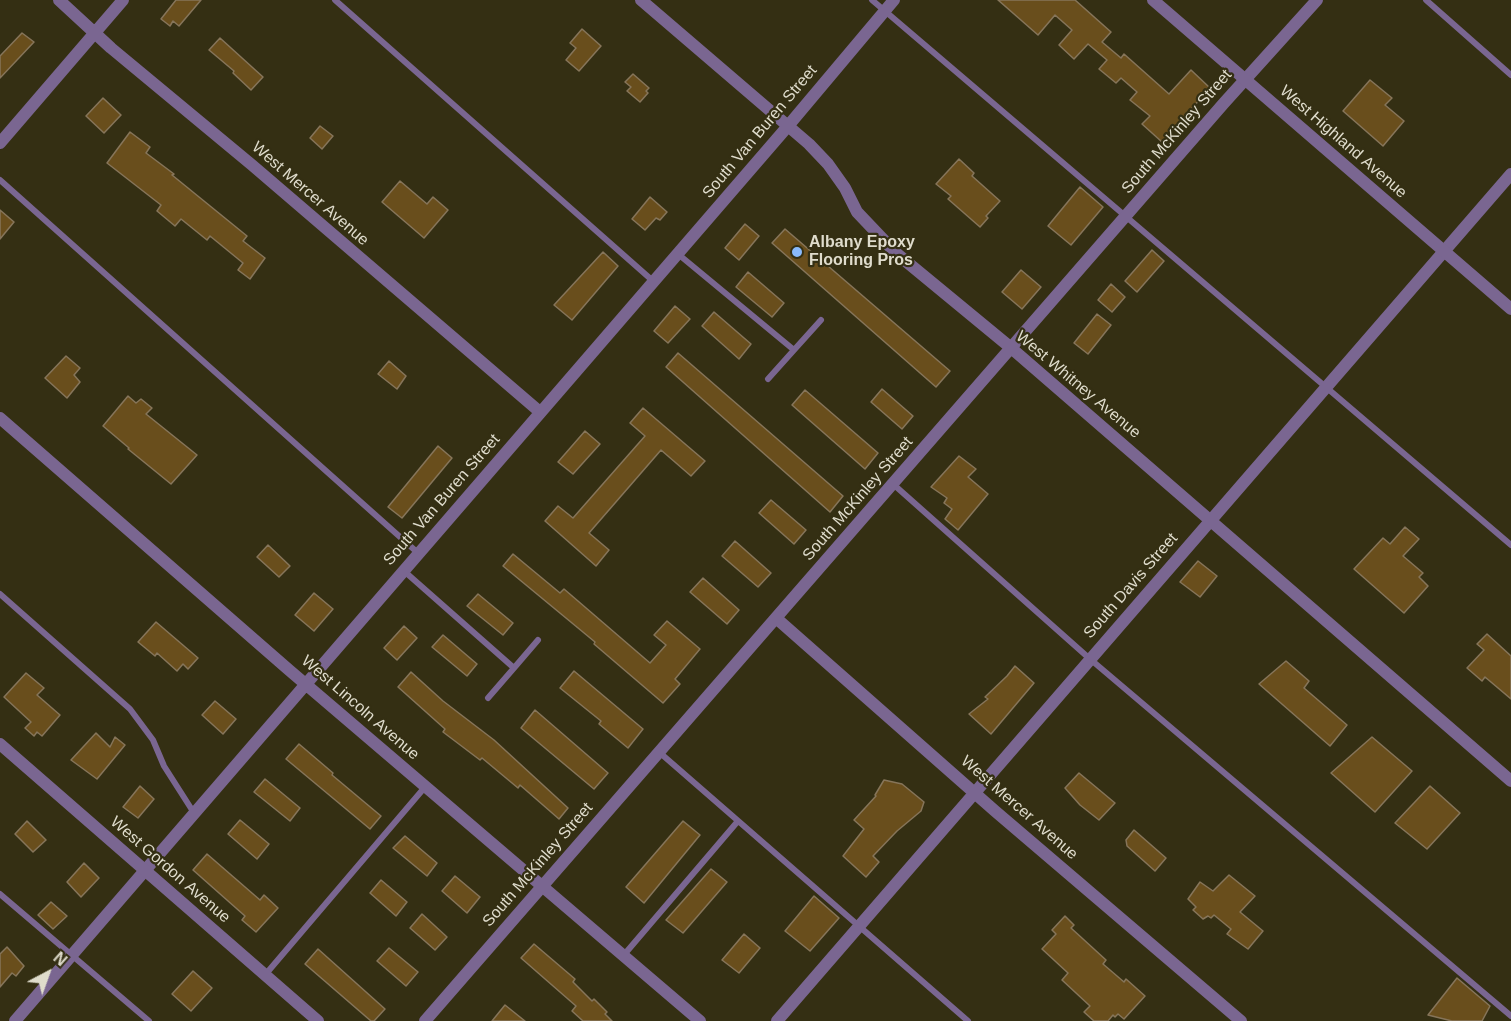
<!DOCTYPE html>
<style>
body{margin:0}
#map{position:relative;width:1511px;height:1021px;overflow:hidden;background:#342f13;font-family:Helvetica,sans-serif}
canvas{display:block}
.north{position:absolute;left:18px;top:943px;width:60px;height:60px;-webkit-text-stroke:4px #342f13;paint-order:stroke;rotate:41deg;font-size:16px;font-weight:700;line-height:24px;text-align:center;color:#dfdccc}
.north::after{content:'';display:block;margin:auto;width:21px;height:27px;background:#dfdccc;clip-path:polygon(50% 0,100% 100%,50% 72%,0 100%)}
</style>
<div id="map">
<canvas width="1511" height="1021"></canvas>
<div class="north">N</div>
</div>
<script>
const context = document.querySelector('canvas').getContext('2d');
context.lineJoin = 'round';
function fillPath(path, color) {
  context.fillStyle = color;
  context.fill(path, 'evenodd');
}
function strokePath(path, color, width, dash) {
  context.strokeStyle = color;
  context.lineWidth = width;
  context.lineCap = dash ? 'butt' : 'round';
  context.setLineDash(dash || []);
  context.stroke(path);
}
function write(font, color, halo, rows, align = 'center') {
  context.font = font + ' Helvetica,sans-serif';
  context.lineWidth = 4.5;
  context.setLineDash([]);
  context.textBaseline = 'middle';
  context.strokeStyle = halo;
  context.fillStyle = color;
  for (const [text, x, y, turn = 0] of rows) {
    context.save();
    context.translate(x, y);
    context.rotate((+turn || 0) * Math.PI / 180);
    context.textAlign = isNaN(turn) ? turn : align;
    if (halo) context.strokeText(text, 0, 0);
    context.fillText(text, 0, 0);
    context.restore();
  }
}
const building = new Path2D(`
 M 176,0 L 201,0 L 179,26 L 173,21 L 170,26 L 161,19 Z
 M 998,0 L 1075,0 L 1111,32 L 1102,42 L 1121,58 L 1124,54 L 1169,94 L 1191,70 L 1210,88 L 1162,142 L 1142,124 L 1150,116 L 1130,100 L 1137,92 L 1121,78 L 1116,83 L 1099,69 L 1107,60 L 1088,44 L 1074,59 L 1059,45 L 1072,30 L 1055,15 L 1038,35 Z
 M 582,29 L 601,46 L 579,71 L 566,60 L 576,48 L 570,43 Z
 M 22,33 L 34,42 L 0,78 L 0,56 Z
 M 220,38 L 263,77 L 251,90 L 233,73 L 234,71 L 209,50 Z
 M 633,74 L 649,88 L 646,91 L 648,93 L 640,102 L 627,91 L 631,87 L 625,82 Z
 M 1370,80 L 1392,98 L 1385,105 L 1404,121 L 1383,146 L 1343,111 Z
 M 103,98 L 121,115 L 104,133 L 86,116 Z
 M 320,126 L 333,136 L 322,149 L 310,138 Z
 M 130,132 L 150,147 L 146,153 L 174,174 L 172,175 L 247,236 L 243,241 L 265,258 L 250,279 L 238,270 L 243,263 L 210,236 L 207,240 L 181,219 L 175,226 L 157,211 L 161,205 L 107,163 Z
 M 959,159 L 974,173 L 972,176 L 1000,201 L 986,216 L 988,218 L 980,227 L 948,199 L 951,196 L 936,184 Z
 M 400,181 L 427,204 L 433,197 L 448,210 L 424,238 L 382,202 Z
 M 1080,187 L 1103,207 L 1071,245 L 1048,226 Z
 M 650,197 L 667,212 L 660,220 L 656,218 L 645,230 L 632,219 Z
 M 0,210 L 14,222 L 0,239 Z
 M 745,224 L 759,236 L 739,260 L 725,248 Z
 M 785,229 L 950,371 L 936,387 L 772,243 Z
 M 1152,250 L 1164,261 L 1137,292 L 1125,281 Z
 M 603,252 L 618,266 L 572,320 L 554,305 Z
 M 1021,270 L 1041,287 L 1022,309 L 1002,292 Z
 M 748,272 L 784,303 L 772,317 L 736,287 Z
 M 1111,284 L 1125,297 L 1112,312 L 1098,300 Z
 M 675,306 L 690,319 L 668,343 L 654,331 Z
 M 714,312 L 751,344 L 739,359 L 702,326 Z
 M 1097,314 L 1111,325 L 1088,354 L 1074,343 Z
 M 678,353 L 843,496 L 830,512 L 666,367 Z
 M 66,356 L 80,368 L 74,375 L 80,382 L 67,398 L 45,378 Z
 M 389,361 L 406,376 L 397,389 L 378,374 Z
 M 882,389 L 913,416 L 902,429 L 871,402 Z
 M 805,390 L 878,453 L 865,469 L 792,405 Z
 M 128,396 L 136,403 L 141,399 L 152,408 L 146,414 L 197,455 L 171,484 L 128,449 L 129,448 L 103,426 Z
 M 643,408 L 705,461 L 691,476 L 661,450 L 589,533 L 609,550 L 596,566 L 545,521 L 558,506 L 573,518 L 645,436 L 630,423 Z
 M 585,431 L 600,444 L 573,474 L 558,462 Z
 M 438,446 L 452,458 L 402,518 L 388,507 Z
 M 959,456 L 976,469 L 968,477 L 988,494 L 958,530 L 945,519 L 952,509 L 944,503 L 947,498 L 931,487 Z
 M 771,500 L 806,530 L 794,544 L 759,513 Z
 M 1405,527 L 1419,539 L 1403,556 L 1423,573 L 1419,577 L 1428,586 L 1404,613 L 1354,569 L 1383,538 L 1390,544 Z
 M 735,541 L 771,573 L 758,587 L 722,556 Z
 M 268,545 L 290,566 L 279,577 L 257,557 Z
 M 513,554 L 560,593 L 564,589 L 650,663 L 666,645 L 654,635 L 667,621 L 700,649 L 675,679 L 680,684 L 663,703 L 594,644 L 595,642 L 503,566 Z
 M 1198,561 L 1217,576 L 1200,597 L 1180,582 Z
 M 703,578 L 739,610 L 727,624 L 690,592 Z
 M 314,593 L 333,609 L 314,631 L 295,615 Z
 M 478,594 L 513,623 L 503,635 L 467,606 Z
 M 156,622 L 198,658 L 188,669 L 183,664 L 177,671 L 157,653 L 155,656 L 138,642 Z
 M 404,626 L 417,638 L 397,660 L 384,648 Z
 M 1487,634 L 1511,656 L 1511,699 L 1485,677 L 1482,681 L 1467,668 L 1484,650 L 1477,644 Z
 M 443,635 L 477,664 L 467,676 L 432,647 Z
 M 1286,661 L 1309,681 L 1304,688 L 1347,725 L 1330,746 L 1259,684 Z
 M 1015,666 L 1034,683 L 991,734 L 969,714 L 988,699 L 985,697 L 1007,676 Z
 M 574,671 L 643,729 L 628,748 L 599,724 L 601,721 L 560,688 Z
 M 411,672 L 443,701 L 494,740 L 568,808 L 559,819 L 520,785 L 518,788 L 482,758 L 480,760 L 443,732 L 445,729 L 398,687 Z
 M 26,673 L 44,688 L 37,695 L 60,715 L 42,736 L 37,732 L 34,736 L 25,728 L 31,722 L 4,697 Z
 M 215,701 L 236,719 L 223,734 L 202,715 Z
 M 535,710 L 608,773 L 594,789 L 521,728 Z
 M 96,733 L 110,747 L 115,737 L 125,745 L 97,779 L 71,760 Z
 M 1372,737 L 1412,771 L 1375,812 L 1331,773 Z
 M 299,744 L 333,773 L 332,775 L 381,816 L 370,829 L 286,759 Z
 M 1079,773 L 1115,803 L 1099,820 L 1080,805 L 1065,788 Z
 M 265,779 L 300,808 L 290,821 L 254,792 Z
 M 884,780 L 902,784 L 924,802 L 921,811 L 897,831 L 873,856 L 879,862 L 866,877 L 843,856 L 864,829 L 854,820 L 876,796 L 875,795 Z
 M 140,786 L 154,799 L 138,818 L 123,807 Z
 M 1430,786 L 1460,813 L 1427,849 L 1395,823 Z
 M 240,820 L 269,844 L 257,859 L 228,834 Z
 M 27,821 L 46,840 L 33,852 L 15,834 Z
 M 683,821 L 700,835 L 644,903 L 626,887 Z
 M 1134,830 L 1166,858 L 1155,871 L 1127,846 L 1126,840 Z
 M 405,836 L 437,863 L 427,876 L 393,848 Z
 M 207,854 L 260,900 L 264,895 L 278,908 L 256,932 L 242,920 L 245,916 L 193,870 Z
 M 84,863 L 99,878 L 81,897 L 67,882 Z
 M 711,869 L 727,882 L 683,933 L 666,920 Z
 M 1229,875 L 1255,896 L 1240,912 L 1263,931 L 1248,949 L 1227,934 L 1231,929 L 1214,915 L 1211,918 L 1208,916 L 1203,919 L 1193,910 L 1196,907 L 1188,899 L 1200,882 L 1213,891 Z
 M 455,876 L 480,897 L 467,913 L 442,891 Z
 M 381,880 L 407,902 L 396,916 L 370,893 Z
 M 814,896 L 839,918 L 810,951 L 785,931 Z
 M 51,902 L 67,916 L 53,929 L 38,915 Z
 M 422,914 L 447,937 L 435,950 L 410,928 Z
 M 1065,916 L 1074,925 L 1071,928 L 1106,960 L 1103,964 L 1124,982 L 1126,979 L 1145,996 L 1124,1019 L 1118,1014 L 1115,1017 L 1113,1015 L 1108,1021 L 1094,1021 L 1084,1012 L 1090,1006 L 1062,980 L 1068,973 L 1042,949 L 1056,934 L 1052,930 Z
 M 744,934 L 760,948 L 739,973 L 722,960 Z
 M 534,944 L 575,979 L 573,982 L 592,1001 L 594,999 L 607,1012 L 605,1014 L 612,1021 L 583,1021 L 572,1011 L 576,1006 L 521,958 Z
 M 7,947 L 24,966 L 16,976 L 12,973 L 0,987 L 0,954 Z
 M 389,948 L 418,972 L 406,986 L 377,961 Z
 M 318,949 L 385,1009 L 374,1021 L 371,1021 L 305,964 Z
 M 193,971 L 212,988 L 191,1011 L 172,994 Z
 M 1457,978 L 1490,1006 L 1482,1021 L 1452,1021 L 1428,1015 Z
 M 505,1005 L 525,1021 L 492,1021 Z`);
const service = new Path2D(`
 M 335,0 L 653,281
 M 872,0 L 1511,545
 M 1426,0 L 1511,75
 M 0,180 L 418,553
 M 678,254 L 794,350 L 821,320
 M 768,379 L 794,350
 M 893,484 L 1090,659 L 1511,1016
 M 404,571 L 514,668 L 538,640
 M 0,594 L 130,709 L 153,740 L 164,766 L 194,813
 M 488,698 L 514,668
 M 659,752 L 968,1021
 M 0,894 L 149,1021
 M 623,956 L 738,821
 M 265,975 L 425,787`);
const minor = new Path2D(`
 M 59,0 L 111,48 L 252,165 L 540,412
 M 641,0 L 809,144 L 828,164 L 845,188 L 857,212 L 896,253 L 1010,347 L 1511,781
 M 0,143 L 123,0
 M 0,418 L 289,670 L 700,1021
 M 776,618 L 995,811 L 1241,1021
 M 15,1021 L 788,126 L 894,0
 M 425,1021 L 1224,103 L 1317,0
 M 777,1021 L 1511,174`);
const tertiary = new Path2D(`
 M 1153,0 L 1511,309
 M 0,744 L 318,1021`);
const markers = [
 [797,252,6,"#89bafc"]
];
const streetNames = [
 ["South Van Buren Street",760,132,-50],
 ["South McKinley Street",1177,132,-49],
 ["West Highland Avenue",1343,142,41],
 ["West Mercer Avenue",310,194,41],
 ["West Whitney Avenue",1078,385,40],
 ["South McKinley Street",858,499,-49],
 ["South Van Buren Street",442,500,-49],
 ["South Davis Street",1131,586,-49],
 ["West Lincoln Avenue",360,708,41],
 ["West Mercer Avenue",1019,808,41],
 ["South McKinley Street",538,865,-49],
 ["West Gordon Avenue",170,870,41]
];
const poiNames = [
 ["Albany Epoxy",809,243],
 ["Flooring Pros",809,261]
];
fillPath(building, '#694e1c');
strokePath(building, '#86755a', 1.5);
strokePath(service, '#7a6691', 6);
strokePath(minor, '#7a6691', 12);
strokePath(tertiary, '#7a6691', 12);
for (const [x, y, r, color] of markers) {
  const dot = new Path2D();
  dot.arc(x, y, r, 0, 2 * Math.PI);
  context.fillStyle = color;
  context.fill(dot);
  strokePath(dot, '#342f13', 2);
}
write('16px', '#dfdccc', '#342f13', streetNames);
write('bold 16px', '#dfdccc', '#342f13', poiNames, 'left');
</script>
